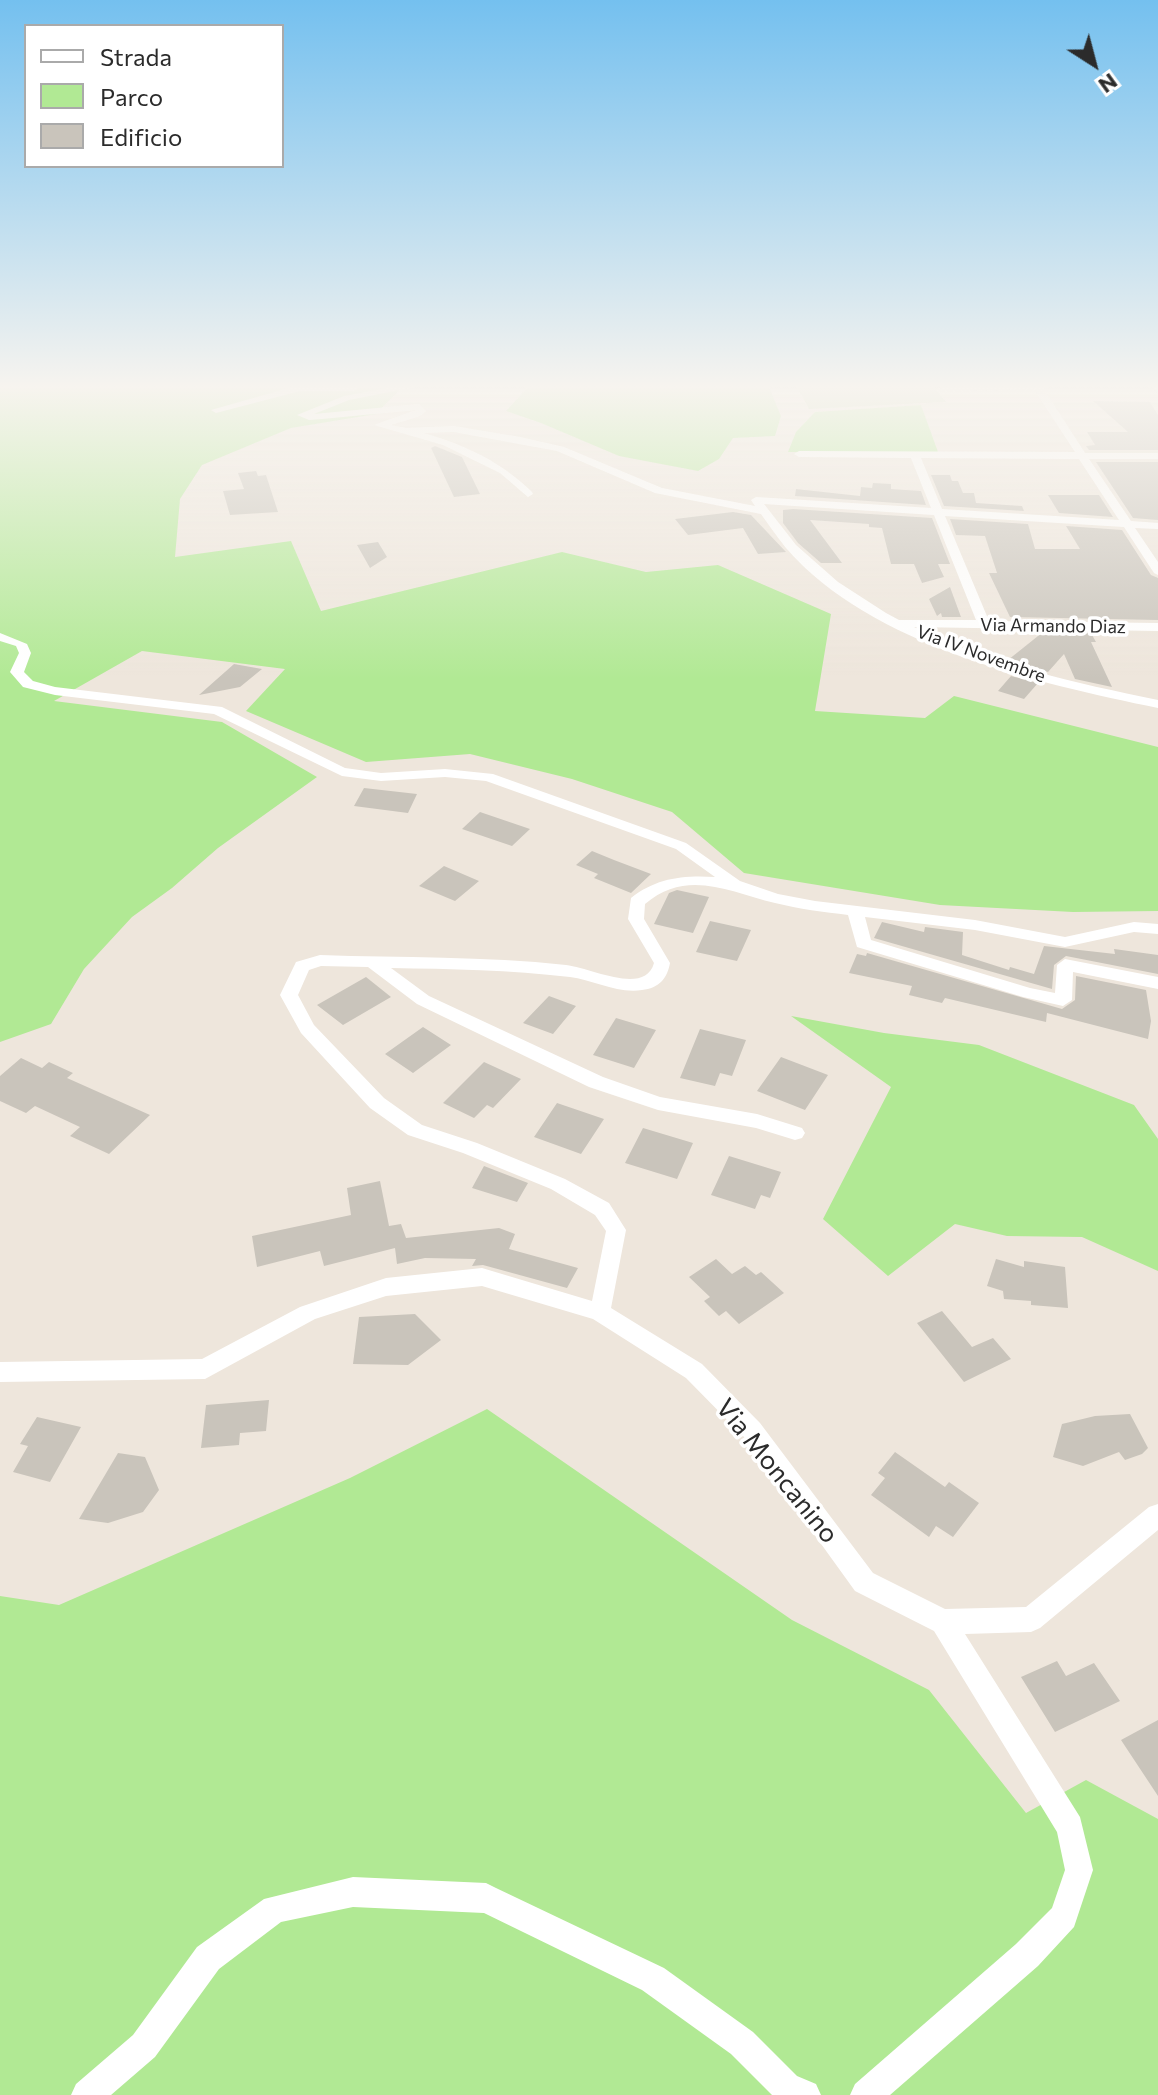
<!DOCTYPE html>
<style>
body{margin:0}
#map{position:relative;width:1158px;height:2095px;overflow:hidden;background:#eee6dc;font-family:Commissioner,sans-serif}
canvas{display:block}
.legend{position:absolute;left:24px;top:24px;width:260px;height:144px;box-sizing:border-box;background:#fff;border:2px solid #aaa;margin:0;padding:10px 14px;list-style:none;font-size:24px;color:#2b2b2b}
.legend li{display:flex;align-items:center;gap:16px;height:40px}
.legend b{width:40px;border:2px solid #aaa}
.north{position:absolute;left:1054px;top:24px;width:80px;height:80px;-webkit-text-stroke:6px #fff;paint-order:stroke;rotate:144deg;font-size:22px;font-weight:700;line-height:32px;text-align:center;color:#2b2b2b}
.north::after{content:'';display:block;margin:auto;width:28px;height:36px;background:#2b2b2b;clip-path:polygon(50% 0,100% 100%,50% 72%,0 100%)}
</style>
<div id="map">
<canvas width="1158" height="2095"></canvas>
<ul class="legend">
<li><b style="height:10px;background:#fff"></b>Strada</li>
<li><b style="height:22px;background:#b1e994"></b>Parco</li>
<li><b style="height:22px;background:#c9c4bb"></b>Edificio</li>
</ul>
<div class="north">N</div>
</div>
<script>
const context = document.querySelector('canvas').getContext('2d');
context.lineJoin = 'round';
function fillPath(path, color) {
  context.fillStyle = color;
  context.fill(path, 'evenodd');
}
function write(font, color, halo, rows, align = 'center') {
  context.font = font + ' Commissioner,sans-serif';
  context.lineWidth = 7;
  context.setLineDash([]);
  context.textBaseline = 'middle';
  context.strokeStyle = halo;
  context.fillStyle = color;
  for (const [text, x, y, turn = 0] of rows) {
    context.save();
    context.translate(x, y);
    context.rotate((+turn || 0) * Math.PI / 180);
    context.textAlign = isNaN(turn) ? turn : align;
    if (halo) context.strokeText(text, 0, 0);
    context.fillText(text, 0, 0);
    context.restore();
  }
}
const green = new Path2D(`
 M 0,385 L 404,385 L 376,414 L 291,428 L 202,465 L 180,499 L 175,557 L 291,541 L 321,611 L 562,552 L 646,572 L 718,565 L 831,614 L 815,711 L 925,718 L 954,696 L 1158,747 L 1158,911 L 1073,912 L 940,905 L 744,873 L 672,812 L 572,779 L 470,754 L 366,762 L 246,711 L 285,669 L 142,651 L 54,701 L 222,722 L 317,777 L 218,848 L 172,888 L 132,917 L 84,969 L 51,1024 L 0,1042 Z
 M 530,385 L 768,385 L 781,416 L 775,436 L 733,438 L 719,459 L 698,471 L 619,456 L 541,423 L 506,411 Z
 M 921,405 L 938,452 L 788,452 L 796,432 L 815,412 Z
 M 791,1016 L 884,1033 L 979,1045 L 1134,1105 L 1158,1139 L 1158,1271 L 1082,1237 L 1007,1236 L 955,1224 L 888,1276 L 823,1219 L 891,1087 Z
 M 487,1409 L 792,1620 L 929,1690 L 1026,1813 L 1086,1780 L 1158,1819 L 1158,2095 L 0,2095 L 0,1596 L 59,1605 L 350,1478 Z`);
const cemetery = new Path2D(`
 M 796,385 L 953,385 L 934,387 L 946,402 L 809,409 Z`);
const building = new Path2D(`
 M 1093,401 L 1150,402 L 1158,415 L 1158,450 L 1089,450 L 1086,446 L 1095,445 L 1087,432 L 1128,432 Z
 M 435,446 L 462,457 L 480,494 L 454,497 L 431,448 Z
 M 1096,462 L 1158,462 L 1158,520 L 1133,518 Z
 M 256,471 L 258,476 L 266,475 L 278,512 L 230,515 L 223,491 L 244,489 L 238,473 Z
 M 931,475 L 950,475 L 952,481 L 958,481 L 963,493 L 974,493 L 976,503 L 1022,506 L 1024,511 L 944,506 Z
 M 873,483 L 891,484 L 891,489 L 921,491 L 926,505 L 795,496 L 796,489 L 860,496 L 861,487 L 872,488 Z
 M 1048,495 L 1099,495 L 1113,517 L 1059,513 Z
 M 793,509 L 932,518 L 950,564 L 938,564 L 944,577 L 922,583 L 914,564 L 891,564 L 882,528 L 869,527 L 869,524 L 810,520 L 842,563 L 821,563 L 798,543 L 783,523 L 783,510 Z
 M 733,512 L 751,515 L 786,552 L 758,554 L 743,528 L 688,535 L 675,519 Z
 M 950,519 L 1028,524 L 1035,549 L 1080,549 L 1066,526 L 1122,530 L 1151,575 L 1158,578 L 1158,620 L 1010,617 L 989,573 L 997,573 L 985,536 L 956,535 Z
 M 378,542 L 387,557 L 370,568 L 357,545 Z
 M 950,587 L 961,617 L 942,617 L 941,613 L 937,616 L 929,599 Z
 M 1043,632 L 1091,633 L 1096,642 L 1091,642 L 1112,687 L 1075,679 L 1064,654 L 1048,672 L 1008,660 Z
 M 234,664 L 262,669 L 240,687 L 199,695 Z
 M 1011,676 L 1038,683 L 1024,699 L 998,691 Z
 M 364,788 L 417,794 L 408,813 L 354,806 Z
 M 480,812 L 530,829 L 512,846 L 462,829 Z
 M 592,851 L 614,860 L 651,874 L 631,893 L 594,878 L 598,874 L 576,865 Z
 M 444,866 L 479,881 L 455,901 L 419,886 Z
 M 677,890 L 709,897 L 693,933 L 654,924 L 669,893 Z
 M 710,921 L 751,930 L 737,961 L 696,952 Z
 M 882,922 L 924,932 L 925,927 L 963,932 L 962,955 L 1009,970 L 1010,967 L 1034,974 L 1044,946 L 1115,954 L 1114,949 L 1158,955 L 1158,974 L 1066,956 L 1054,965 L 1052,989 L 874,938 Z
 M 867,953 L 1062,1009 L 1075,1000 L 1076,976 L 1146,990 L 1151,1021 L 1148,1039 L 1047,1013 L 1046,1022 L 945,998 L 942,1003 L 909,995 L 912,986 L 849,973 L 857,954 L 866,956 Z
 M 366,977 L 391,997 L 343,1025 L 317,1005 Z
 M 549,996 L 576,1006 L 553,1034 L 523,1023 Z
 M 616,1018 L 656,1030 L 634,1068 L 593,1055 Z
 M 423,1027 L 451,1045 L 413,1073 L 385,1054 Z
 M 700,1029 L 746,1040 L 732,1076 L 720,1073 L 715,1086 L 680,1078 Z
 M 781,1057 L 828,1075 L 805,1110 L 757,1091 Z
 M 21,1058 L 42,1068 L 49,1062 L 73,1073 L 67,1078 L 150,1115 L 109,1154 L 70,1136 L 80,1127 L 35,1106 L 26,1113 L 0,1101 L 0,1076 Z
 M 484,1062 L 521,1079 L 493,1108 L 487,1105 L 474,1118 L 443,1103 Z
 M 557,1103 L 604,1119 L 581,1154 L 534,1137 Z
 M 643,1128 L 693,1143 L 677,1179 L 625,1163 Z
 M 729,1156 L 781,1172 L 770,1198 L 761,1195 L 755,1209 L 711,1195 Z
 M 484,1166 L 528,1183 L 517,1202 L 472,1188 Z
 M 380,1181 L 389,1226 L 401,1224 L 406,1238 L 499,1228 L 515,1234 L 509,1249 L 578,1268 L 567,1288 L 483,1265 L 472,1266 L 476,1259 L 425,1258 L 397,1264 L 395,1248 L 324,1266 L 320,1251 L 257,1267 L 252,1236 L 351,1215 L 347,1188 Z
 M 716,1259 L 732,1274 L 745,1266 L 756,1275 L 761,1272 L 784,1293 L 739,1324 L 726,1311 L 719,1316 L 704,1301 L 710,1297 L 689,1277 Z
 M 996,1259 L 1024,1267 L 1024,1261 L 1065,1267 L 1068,1308 L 1031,1305 L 1031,1301 L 1004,1299 L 1003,1291 L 987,1286 Z
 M 942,1311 L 972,1347 L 993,1338 L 1011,1359 L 964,1382 L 917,1323 Z
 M 415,1314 L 441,1340 L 408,1365 L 353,1364 L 359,1317 Z
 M 269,1400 L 266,1431 L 240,1433 L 239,1445 L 201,1448 L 206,1405 Z
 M 1130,1414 L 1148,1448 L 1142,1454 L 1125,1460 L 1119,1452 L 1083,1466 L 1053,1457 L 1062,1424 L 1095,1416 Z
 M 37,1417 L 81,1427 L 50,1482 L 13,1472 L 28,1446 L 20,1444 Z
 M 895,1452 L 945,1487 L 949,1482 L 979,1503 L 953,1537 L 936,1526 L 929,1537 L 871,1495 L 885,1478 L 878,1473 Z
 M 118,1453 L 145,1457 L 159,1490 L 143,1512 L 108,1523 L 79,1519 Z
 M 1057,1661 L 1066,1676 L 1094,1663 L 1120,1701 L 1055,1732 L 1021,1677 Z
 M 1158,1720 L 1158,1796 L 1121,1740 Z`);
const minor = new Path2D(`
 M 299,385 L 355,385 L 359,388 L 354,391 L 300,391 L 216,413 L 211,410 Z
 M 402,385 L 425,385 L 349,400 L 314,414 L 419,404 L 426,411 L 420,416 L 391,425 L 406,428 L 454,426 L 520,437 L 564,447 L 662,488 L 755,506 L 751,500 L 756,497 L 931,508 L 911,458 L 799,457 L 794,454 L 799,451 L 1075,452 L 1034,389 L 941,392 L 936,389 L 962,385 L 1061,385 L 1043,388 L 1085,453 L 1158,453 L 1158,459 L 1089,459 L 1131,521 L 1158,523 L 1158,529 L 1135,528 L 1158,562 L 1158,575 L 1154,573 L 1124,527 L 945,516 L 989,621 L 1158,623 L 1158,631 L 914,627 C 991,664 1075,683 1158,700 L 1158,708 C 1037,683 871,646 786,548 C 777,537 769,525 761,514 L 655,493 L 557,451 L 454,432 L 424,433 C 467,446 500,461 532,492 L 533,494 L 528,497 L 500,473 L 443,445 L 374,425 L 416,410 L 322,419 L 309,420 L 297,415 L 344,396 ZM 921,458 L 1079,459 L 1119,520 L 942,509 ZM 764,504 L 934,515 L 976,620 L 899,620 L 886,613 L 838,582 L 796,545 Z
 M 1151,385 L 1158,385 L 1158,393 L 1155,392 Z
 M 0,633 L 27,644 L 31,653 L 24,672 L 33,681 L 55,687 L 222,707 L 345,768 L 381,773 L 445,769 L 493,774 L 686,843 L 740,881 L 778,894 L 815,901 L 975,920 L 1065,937 L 1134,922 L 1158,924 L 1158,934 L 1134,932 L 1065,947 L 975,930 L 865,917 L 871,940 L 1030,988 L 1055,993 L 1057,965 L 1065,959 L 1158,977 L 1158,989 L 1073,972 L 1072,1000 L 1063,1006 L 1023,997 L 857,947 L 848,915 C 824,912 799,909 775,903 C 730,892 687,868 645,904 L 644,919 L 670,963 C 667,979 659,988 642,990 C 618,994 593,980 570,977 C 510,970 451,969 391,968 L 429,996 L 603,1077 L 660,1097 L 757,1114 L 802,1128 L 805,1133 L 802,1138 L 795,1140 L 756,1128 L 658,1110 L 589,1087 L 417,1004 L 368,967 L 321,966 L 309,970 L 298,995 L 314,1025 L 384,1098 L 422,1125 L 477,1143 L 565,1179 L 609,1203 L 626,1230 L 611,1308 L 702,1364 L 760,1423 L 873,1573 L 945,1609 L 1026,1607 L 1149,1507 L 1158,1504 L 1158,1530 L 1040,1628 L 1031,1632 L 965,1634 L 1080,1817 L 1093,1870 L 1074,1927 L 1038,1966 L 890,2095 L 850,2095 L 855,2084 L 1016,1944 L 1052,1908 L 1065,1870 L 1057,1832 L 934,1631 L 855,1591 L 744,1437 L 686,1378 L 593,1319 L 482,1286 L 386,1296 L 315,1319 L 205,1379 L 0,1382 L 0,1362 L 202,1359 L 300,1307 L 386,1278 L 482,1268 L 592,1301 L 606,1231 L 595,1215 L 551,1189 L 463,1153 L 408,1135 L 370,1108 L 301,1033 L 280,995 L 296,962 L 320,955 C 402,958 484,956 566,965 C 592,968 645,996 654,963 L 628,919 L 631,898 C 656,878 683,875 715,877 L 676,849 L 486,781 L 445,777 L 381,781 L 342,776 L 214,714 L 55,695 L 23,687 L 10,672 L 19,653 L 16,646 L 0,641 Z
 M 353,1877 L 486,1883 L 496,1888 L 664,1968 L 753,2032 L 797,2076 L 816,2084 L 821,2095 L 772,2095 L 731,2054 L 642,1990 L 484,1913 L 353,1907 L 281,1922 L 219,1969 L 155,2057 L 111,2095 L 71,2095 L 76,2084 L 133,2035 L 197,1947 L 264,1899 Z`);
const farStreetnames = [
 ["Via Armando Diaz",1053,626,1],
 ["Via IV Novembre",981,654,20]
];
const nearStreetnames = [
 ["Via Moncanino",777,1471,51]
];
fillPath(green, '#b1e994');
fillPath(cemetery, '#c5dab2');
fillPath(building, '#c9c4bb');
fillPath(minor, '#fff');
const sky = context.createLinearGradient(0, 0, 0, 679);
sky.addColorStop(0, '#74c0ef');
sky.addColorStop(0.57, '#f7f4ef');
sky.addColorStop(1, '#f7f4ef00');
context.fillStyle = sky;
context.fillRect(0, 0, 1158, 679);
write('18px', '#2b2b2b', '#fff', farStreetnames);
write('26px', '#2b2b2b', '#fff', nearStreetnames);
</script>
